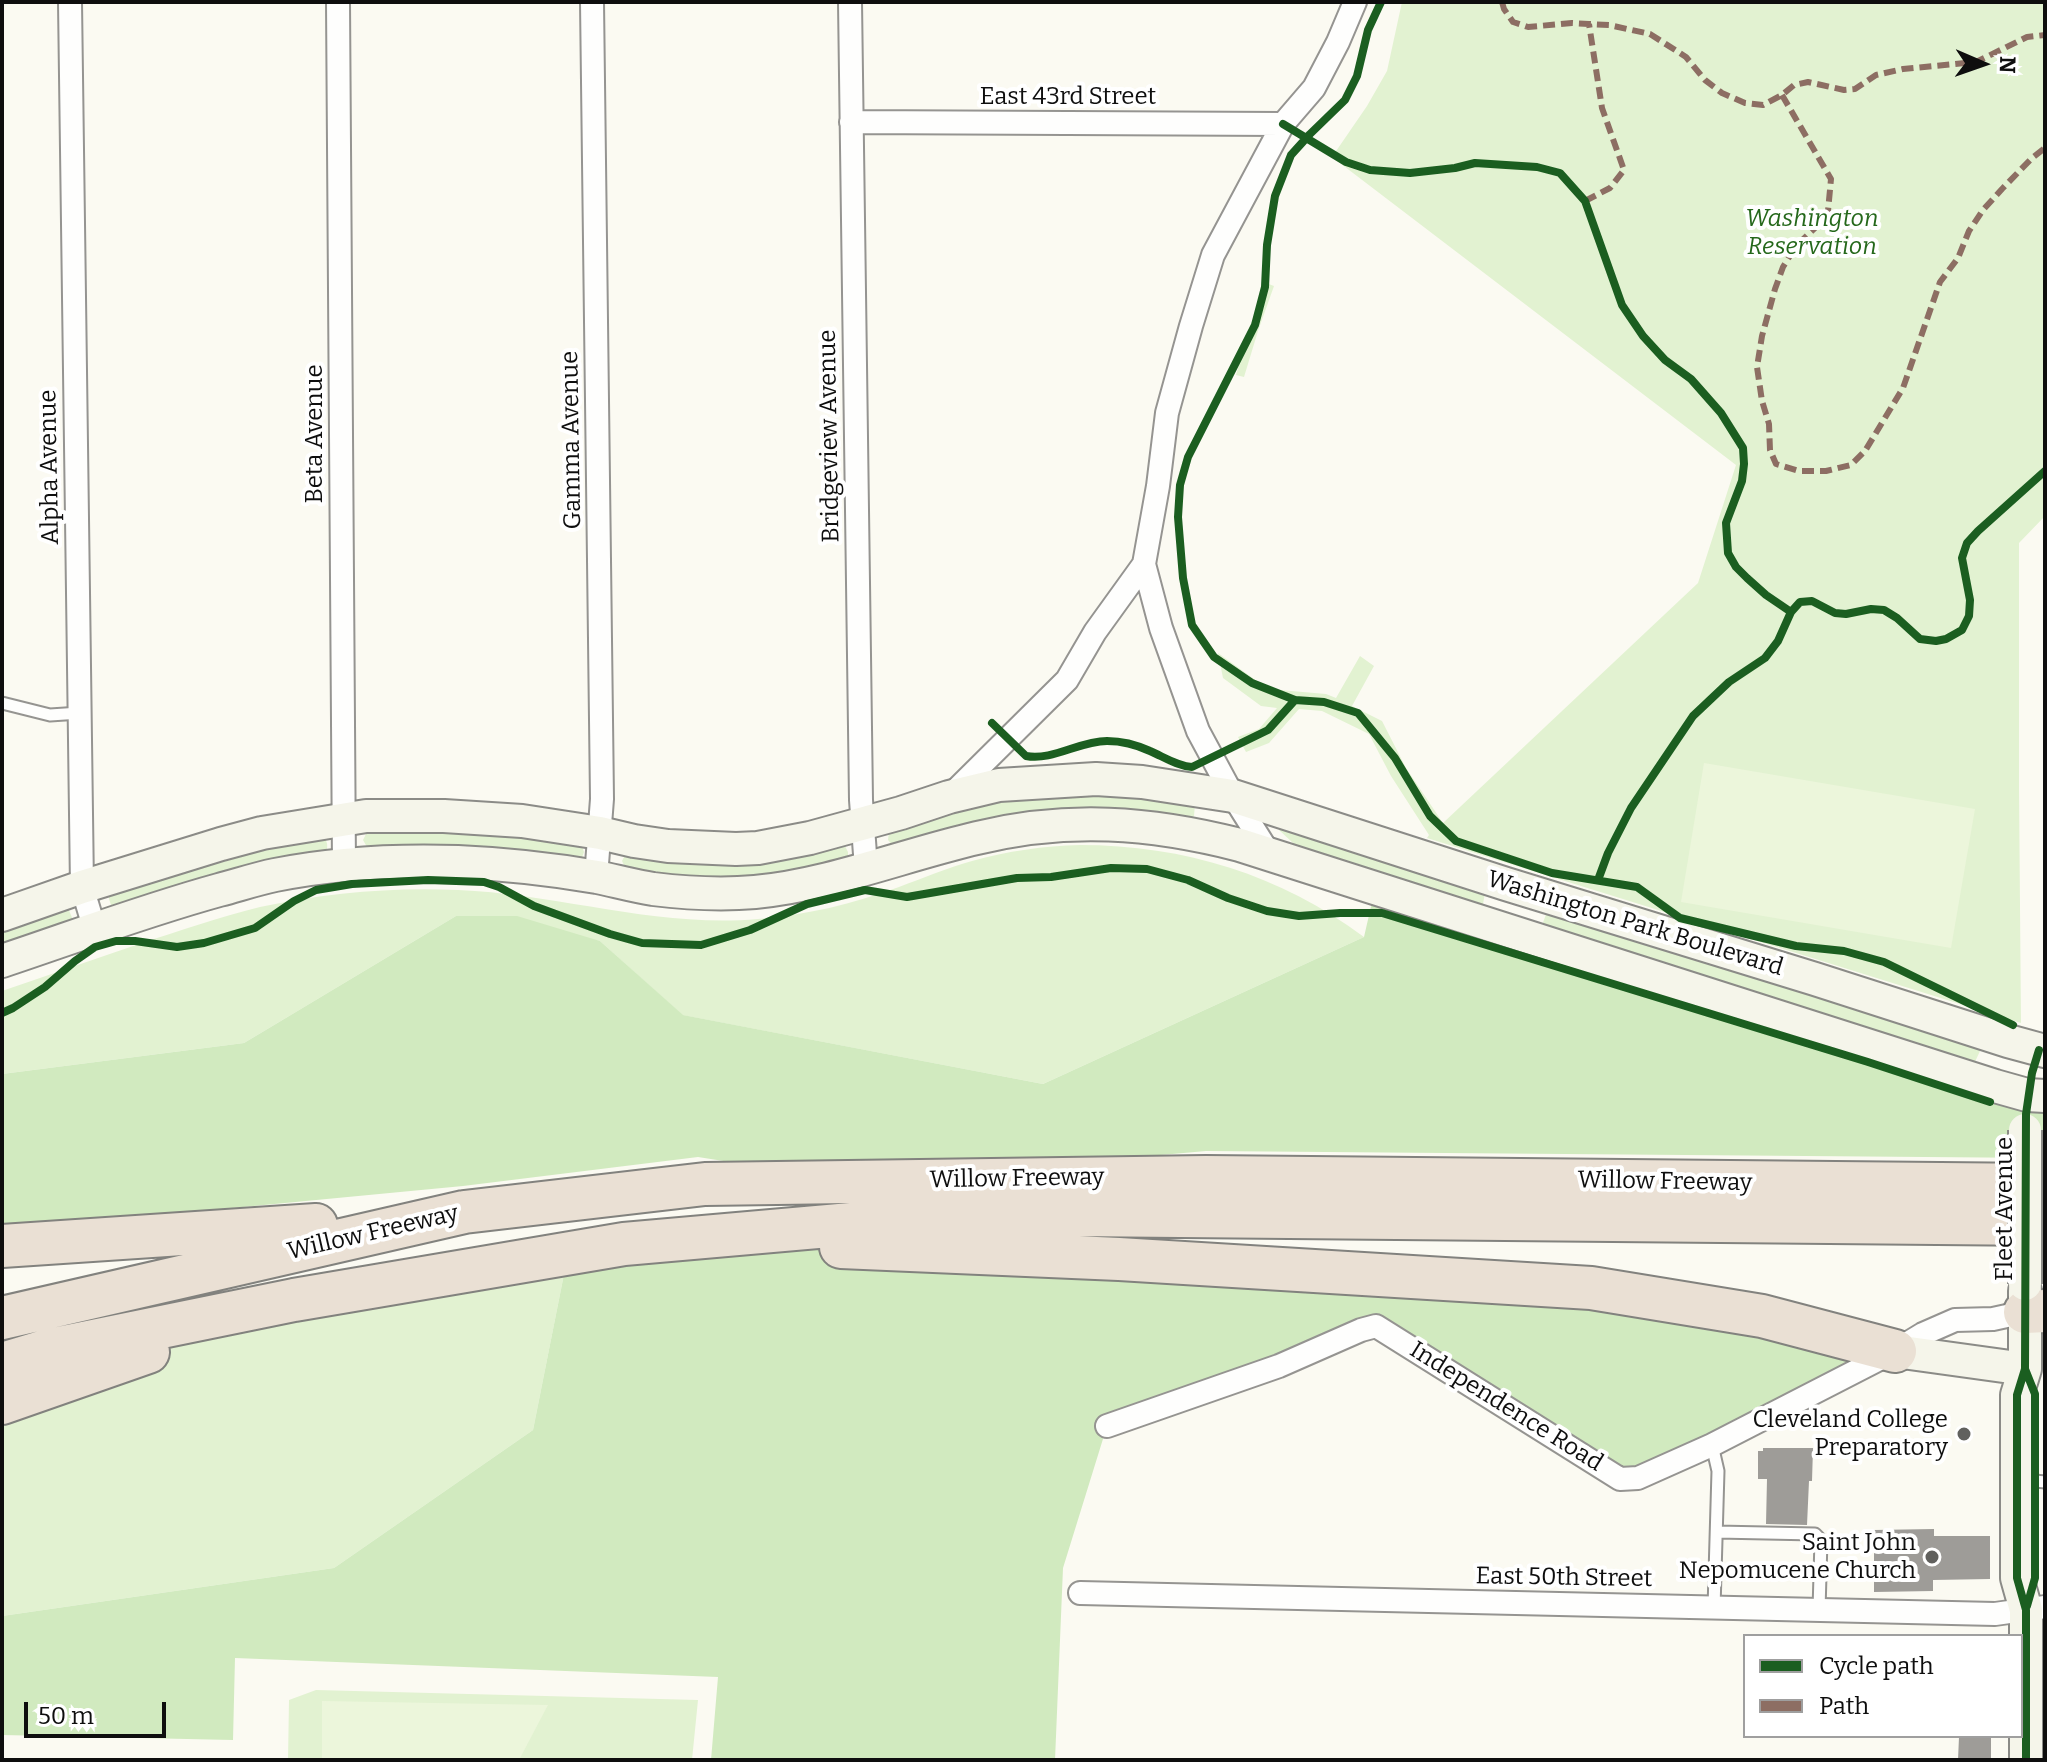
<!DOCTYPE html>
<style>
body{margin:0}
#map{position:relative;width:2047px;height:1762px;overflow:hidden;background:#fbfaf2;font-family:Bitter,serif}
canvas{display:block}
.frame{position:absolute;inset:0;border:4px solid #0e0e0e;pointer-events:none}
.legend{position:absolute;left:1743px;top:1634px;width:280px;height:104px;box-sizing:border-box;background:#fff;border:2px solid #9f9f9f;margin:0;padding:10px 14px;list-style:none;font-size:24px;color:#0e0e0e}
.legend li{display:flex;align-items:center;gap:16px;height:40px}
.legend b{width:40px;border:2px solid #9f9f9f}
.north{position:absolute;left:1943px;top:24px;width:80px;height:80px;-webkit-text-stroke:6px #fff;paint-order:stroke;rotate:92deg;font-size:22px;font-weight:700;line-height:32px;text-align:center;color:#0e0e0e}
.north::after{content:'';display:block;margin:auto;width:28px;height:36px;background:#0e0e0e;clip-path:polygon(50% 0,100% 100%,50% 72%,0 100%)}
.scale{position:absolute;left:24px;top:1702px;width:142px;height:36px;box-sizing:border-box;border:4px solid #0e0e0e;border-top:0;padding-left:10px;font-size:24px;line-height:28px;white-space:nowrap;color:#0e0e0e;-webkit-text-stroke:6px #fff;paint-order:stroke}
</style>
<div id="map">
<canvas width="2047" height="1762"></canvas>
<div class="frame"></div>
<ul class="legend">
<li><b style="height:10px;background:#1b5e20"></b>Cycle path</li>
<li><b style="height:10px;background:#8d6e63"></b>Path</li>
</ul>
<div class="north">N</div>
<div class="scale">50 m</div>
</div>
<script>
const context = document.querySelector('canvas').getContext('2d');
context.lineJoin = 'round';
function fillPath(path, color) {
  context.fillStyle = color;
  context.fill(path, 'evenodd');
}
function strokePath(path, color, width, dash) {
  context.strokeStyle = color;
  context.lineWidth = width;
  context.lineCap = dash ? 'butt' : 'round';
  context.setLineDash(dash || []);
  context.stroke(path);
}
function write(font, color, halo, rows, align = 'center') {
  context.font = font + ' Bitter,serif';
  context.lineWidth = 8;
  context.setLineDash([]);
  context.textBaseline = 'middle';
  context.strokeStyle = halo;
  context.fillStyle = color;
  for (const [text, x, y, turn = 0] of rows) {
    context.save();
    context.translate(x, y);
    context.rotate((+turn || 0) * Math.PI / 180);
    context.textAlign = isNaN(turn) ? turn : align;
    if (halo) context.strokeText(text, 0, 0);
    context.fillText(text, 0, 0);
    context.restore();
  }
}
const green = new Path2D(`
 M 1402,2 L 2045,2 L 2045,516 L 2019,543 L 2019,789 L 2021,1023 L 1427,838 L 1429,835 L 1391,776 L 1369,734 L 1322,711 L 1299,709 L 1269,743 L 1246,752 L 1238,737 L 1259,729 L 1277,708 L 1261,706 L 1223,678 L 1218,653 L 1268,689 L 1326,694 L 1336,698 L 1360,656 L 1374,666 L 1352,706 L 1382,721 L 1406,768 L 1443,823 L 1698,583 L 1736,465 L 1332,157 L 1367,106 L 1387,71 Z
 M 1266,283 L 1274,286 L 1258,331 L 1244,377 L 1236,375 L 1249,329 Z
 M 1091,788 L 1195,804 L 1194,816 L 1187,821 L 894,847 L 888,840 L 889,831 L 984,800 Z
 M 1283,825 L 1485,893 L 1483,904 L 1470,908 L 1306,855 L 1279,830 Z
 M 440,826 L 581,844 L 584,852 L 581,860 L 373,851 L 367,847 L 363,840 L 367,832 L 374,828 Z
 M 323,836 C 328,842 328,846 326,853 L 120,909 L 111,905 L 109,899 L 109,893 L 219,853 Z
 M 837,844 L 845,846 L 848,852 L 848,859 L 839,866 L 717,882 L 626,869 L 622,861 L 625,855 Z
 M 1080,845 C 1184,845 1281,875 1364,937 L 1043,1084 L 682,1015 L 600,941 L 456,916 L 244,1043 L 2,1074 L 2,991 C 48,975 93,960 139,944 C 179,931 219,917 260,907 C 325,893 392,887 458,890 C 559,894 656,928 758,919 C 806,915 853,904 899,887 C 923,878 947,868 972,861 C 1007,851 1044,846 1080,845 Z
 M 68,908 L 73,920 L 70,925 L 2,950 L 2,926 Z
 M 1548,909 L 1963,1038 L 1980,1051 L 1974,1064 L 1541,928 Z
 M 568,1254 L 533,1430 L 334,1568 L 2,1616 L 2,1403 L 294,1300 Z
 M 316,1690 L 698,1700 L 692,1760 L 288,1760 L 289,1700 Z`);
const forest = new Path2D(`
 M 1375,889 L 2045,1096 L 2045,1158 L 1206,1151 L 857,1182 L 698,1157 L 463,1186 L 2,1230 L 2,1074 L 244,1043 L 456,916 L 517,916 L 600,941 L 683,1015 L 1043,1084 L 1364,937 Z
 M 848,1247 L 1591,1288 L 1895,1351 L 1638,1478 L 1387,1332 L 1107,1426 L 1063,1568 L 1055,1760 L 711,1760 L 718,1677 L 235,1658 L 233,1740 L 2,1735 L 2,1616 L 334,1568 L 533,1430 L 568,1254 Z`);
const pitch = new Path2D(`
 M 1704,763 L 1975,809 L 1951,948 L 1681,902 Z
 M 322,1701 L 548,1705 L 519,1760 L 322,1760 Z`);
const building = new Path2D(`
 M 1763,1448 L 1813,1448 L 1812,1481 L 1809,1481 L 1807,1525 L 1766,1524 L 1767,1479 L 1758,1479 L 1758,1451 L 1763,1451 Z
 M 1934,1529 L 1934,1536 L 1990,1536 L 1990,1579 L 1933,1580 L 1933,1591 L 1874,1592 L 1874,1530 Z
 M 1961,1736 L 1989,1736 L 1989,1738 L 1991,1738 L 1991,1760 L 1958,1760 L 1959,1737 Z`);
const lane = new Path2D(`
 M 2,703 L 50,715 L 80,713
 M 1712,1445 L 1718,1471 L 1714,1608
 M 2035,1481 L 2045,1482
 M 1717,1532 L 1815,1534 L 1821,1540 L 1819,1610`);
const street = new Path2D(`
 M 70,2 L 82,887 L 95,930
 M 338,2 L 344,865
 M 592,2 L 602,799 L 596,877
 M 850,2 L 861,800 L 866,868
 M 851,122 L 1283,124
 M 1144,564 L 1161,628 L 1198,731 L 1233,796 L 1270,855
 M 951,795 L 1067,680 L 1095,632 L 1144,564 L 1158,486 L 1167,413 L 1191,326 L 1213,255 L 1283,124 L 1314,88 L 1338,42 L 1355,2
 M 1107,1426 L 1279,1366 L 1361,1330 L 1376,1326 L 1620,1479 L 1638,1478 L 1712,1445 L 1895,1351 L 1923,1334 L 1955,1320 L 1993,1319 L 2025,1312
 M 1080,1593 L 1995,1614 L 2045,1607`);
const secondary = new Path2D(`
 M 2,915 L 82,887 L 221,844 L 262,833 L 366,816 L 444,816 L 522,821 L 600,833 L 634,841 L 668,846 L 736,849 L 758,848 L 810,838 L 901,813 L 949,797 L 999,785 L 1096,779 L 1142,782 L 1233,796 L 1506,884 L 1815,979 L 2008,1041 L 2045,1051
 M 2,961 C 74,937 146,910 219,890 C 238,885 256,879 275,875 C 334,863 397,860 458,862 C 504,864 551,869 597,877 C 616,881 634,886 653,889 C 686,893 721,895 755,892 C 829,885 904,855 977,838 C 1068,816 1150,822 1240,845 L 1995,1086 L 2027,1095 L 2045,1096
 M 2025,1291 L 2025,1369 L 2017,1395 L 2017,1578 L 2026,1610 L 2026,1760
 M 1895,1351 L 2025,1369`);
const highway = new Path2D(`
 M 2,1246 L 316,1225
 M 841,1247 L 1119,1259 L 1591,1288 L 1762,1316 L 1895,1351
 M 2025,1312 L 2045,1311
 M 2,1318 L 464,1212 L 705,1184 L 1206,1177 L 2045,1185
 M 2,1364 L 49,1350 L 294,1300 L 624,1244 L 965,1214 L 2045,1224
 M 2,1403 L 148,1352`);
const secondaryBridge = new Path2D(`
 M 2025,1284 L 2025,1130`);
const quiet = new Path2D(`
 M 1502,2 L 1504,9 L 1513,22 L 1528,27 L 1572,23 L 1589,24 L 1609,25 L 1650,34 L 1686,57 L 1705,80 L 1722,93 L 1745,103 L 1763,105 L 1782,95 L 1794,85 L 1808,82 L 1844,90 L 1855,89 L 1876,75 L 1903,69 L 1976,62 L 2027,37 L 2045,35
 M 1782,95 L 1831,179 L 1828,211 L 1819,224 L 1796,246 L 1783,267 L 1775,289 L 1762,336 L 1757,367 L 1762,401 L 1769,424 L 1770,450 L 1776,464 L 1799,471 L 1826,471 L 1851,465 L 1865,451 L 1903,388 L 1940,282 L 1958,258 L 1969,231 L 1983,210 L 2002,189 L 2032,158 L 2045,148
 M 1585,201 L 1610,188 L 1624,170 L 1602,108 L 1589,24`);
const cycleway = new Path2D(`
 M 1381,2 L 1368,30 L 1357,76 L 1345,100 L 1310,134 L 1291,155 L 1275,196 L 1267,245 L 1265,287 L 1255,325 L 1188,457 L 1180,485 L 1178,517 L 1183,578 L 1192,625 L 1214,657 L 1252,683 L 1295,700 L 1324,702 L 1358,713 L 1395,758 L 1430,816 L 1456,841 L 1552,873 L 1637,887 L 1680,918 L 1796,946 L 1844,951 L 1884,962 L 2013,1025
 M 1283,124 L 1346,162 L 1370,170 L 1410,173 L 1455,168 L 1475,163 L 1537,167 L 1560,173 L 1585,201 L 1622,305 L 1643,336 L 1665,360 L 1691,379 L 1721,413 L 1743,448 L 1744,464 L 1742,481 L 1726,523 L 1728,553 L 1736,567 L 1747,578 L 1766,595 L 1791,612
 M 992,723 L 1026,756 C 1053,761 1079,741 1107,741 C 1122,741 1137,745 1150,751 C 1164,757 1177,766 1192,767 L 1268,730 L 1295,700
 M 1598,880 L 1608,853 L 1631,808 L 1693,716 L 1729,682 L 1765,658 L 1778,641 L 1791,612 L 1800,602 L 1812,601 L 1835,613 L 1846,614 L 1871,609 L 1884,610 L 1897,618 L 1920,639 L 1936,641 L 1946,639 L 1962,630 L 1969,616 L 1970,600 L 1962,558 L 1967,543 L 1978,531 L 2045,471
 M 2,1013 L 13,1008 L 45,987 L 75,961 L 95,947 L 116,941 L 135,941 L 177,947 L 204,943 L 255,928 L 294,901 L 316,890 L 352,884 L 428,880 L 484,882 L 499,887 L 534,906 L 610,934 L 642,943 L 701,945 L 750,930 L 807,904 L 865,890 L 907,897 L 1017,878 L 1051,877 L 1111,868 L 1147,869 L 1188,880 L 1228,898 L 1267,911 L 1299,916 L 1340,913 L 1382,913 L 1868,1062 L 1990,1102
 M 2025,1369 L 2035,1394 L 2035,1578 L 2027,1606
 M 2026,1760 L 2026,1610 L 2017,1578 L 2017,1395 L 2025,1369 L 2026,1114 L 2032,1073 L 2039,1050`);
const markers = [
 [1964,1434,8,"#61615e"],
 [1932,1557,8,"#61615e"]
];
const streetNames = [
 ["East 43rd Street",1068,97],
 ["Beta Avenue",315,434,-90],
 ["Bridgeview Avenue",830,436,-91],
 ["Gamma Avenue",572,440,-91],
 ["Alpha Avenue",50,467,-91],
 ["Washington Park Boulevard",1635,924,17],
 ["Willow Freeway",1017,1179,-1],
 ["Willow Freeway",1665,1182,1],
 ["Fleet Avenue",2005,1209,-90],
 ["Willow Freeway",373,1233,-13],
 ["Independence Road",1506,1407,32],
 ["East 50th Street",1564,1578,1]
];
const parkNames = [
 ["Washington",1812,219],
 ["Reservation",1812,247]
];
const poiNames = [
 ["Cleveland College",1948,1420],
 ["Preparatory",1948,1448],
 ["Saint John",1916,1543],
 ["Nepomucene Church",1916,1571]
];
fillPath(green, '#e2f2d1');
fillPath(forest, '#d1eabf');
fillPath(pitch, '#ecf6db');
fillPath(building, '#9e9c98');
strokePath(lane, '#959491', 15);
strokePath(street, '#959491', 26);
strokePath(secondary, '#8b8b87', 36);
strokePath(highway, '#82827e', 46);
strokePath(lane, '#fefefd', 11);
strokePath(street, '#fefefd', 22);
strokePath(secondary, '#f5f5ea', 32);
strokePath(highway, '#eae0d4', 42);
strokePath(secondaryBridge, '#8b8b87', 36, []);
strokePath(secondaryBridge, '#f5f5ea', 32);
strokePath(quiet, '#8d6e63', 6, [12, 6]);
strokePath(cycleway, '#1b5e20', 8);
for (const [x, y, r, color] of markers) {
  const dot = new Path2D();
  dot.arc(x, y, r, 0, 2 * Math.PI);
  context.fillStyle = color;
  context.fill(dot);
  strokePath(dot, '#fff', 3);
}
write('24px', '#0e0e0e', '#fff', streetNames);
write('italic 24px', '#25681b', '#fff', parkNames);
write('24px', '#0e0e0e', '#fff', poiNames, 'right');
</script>
